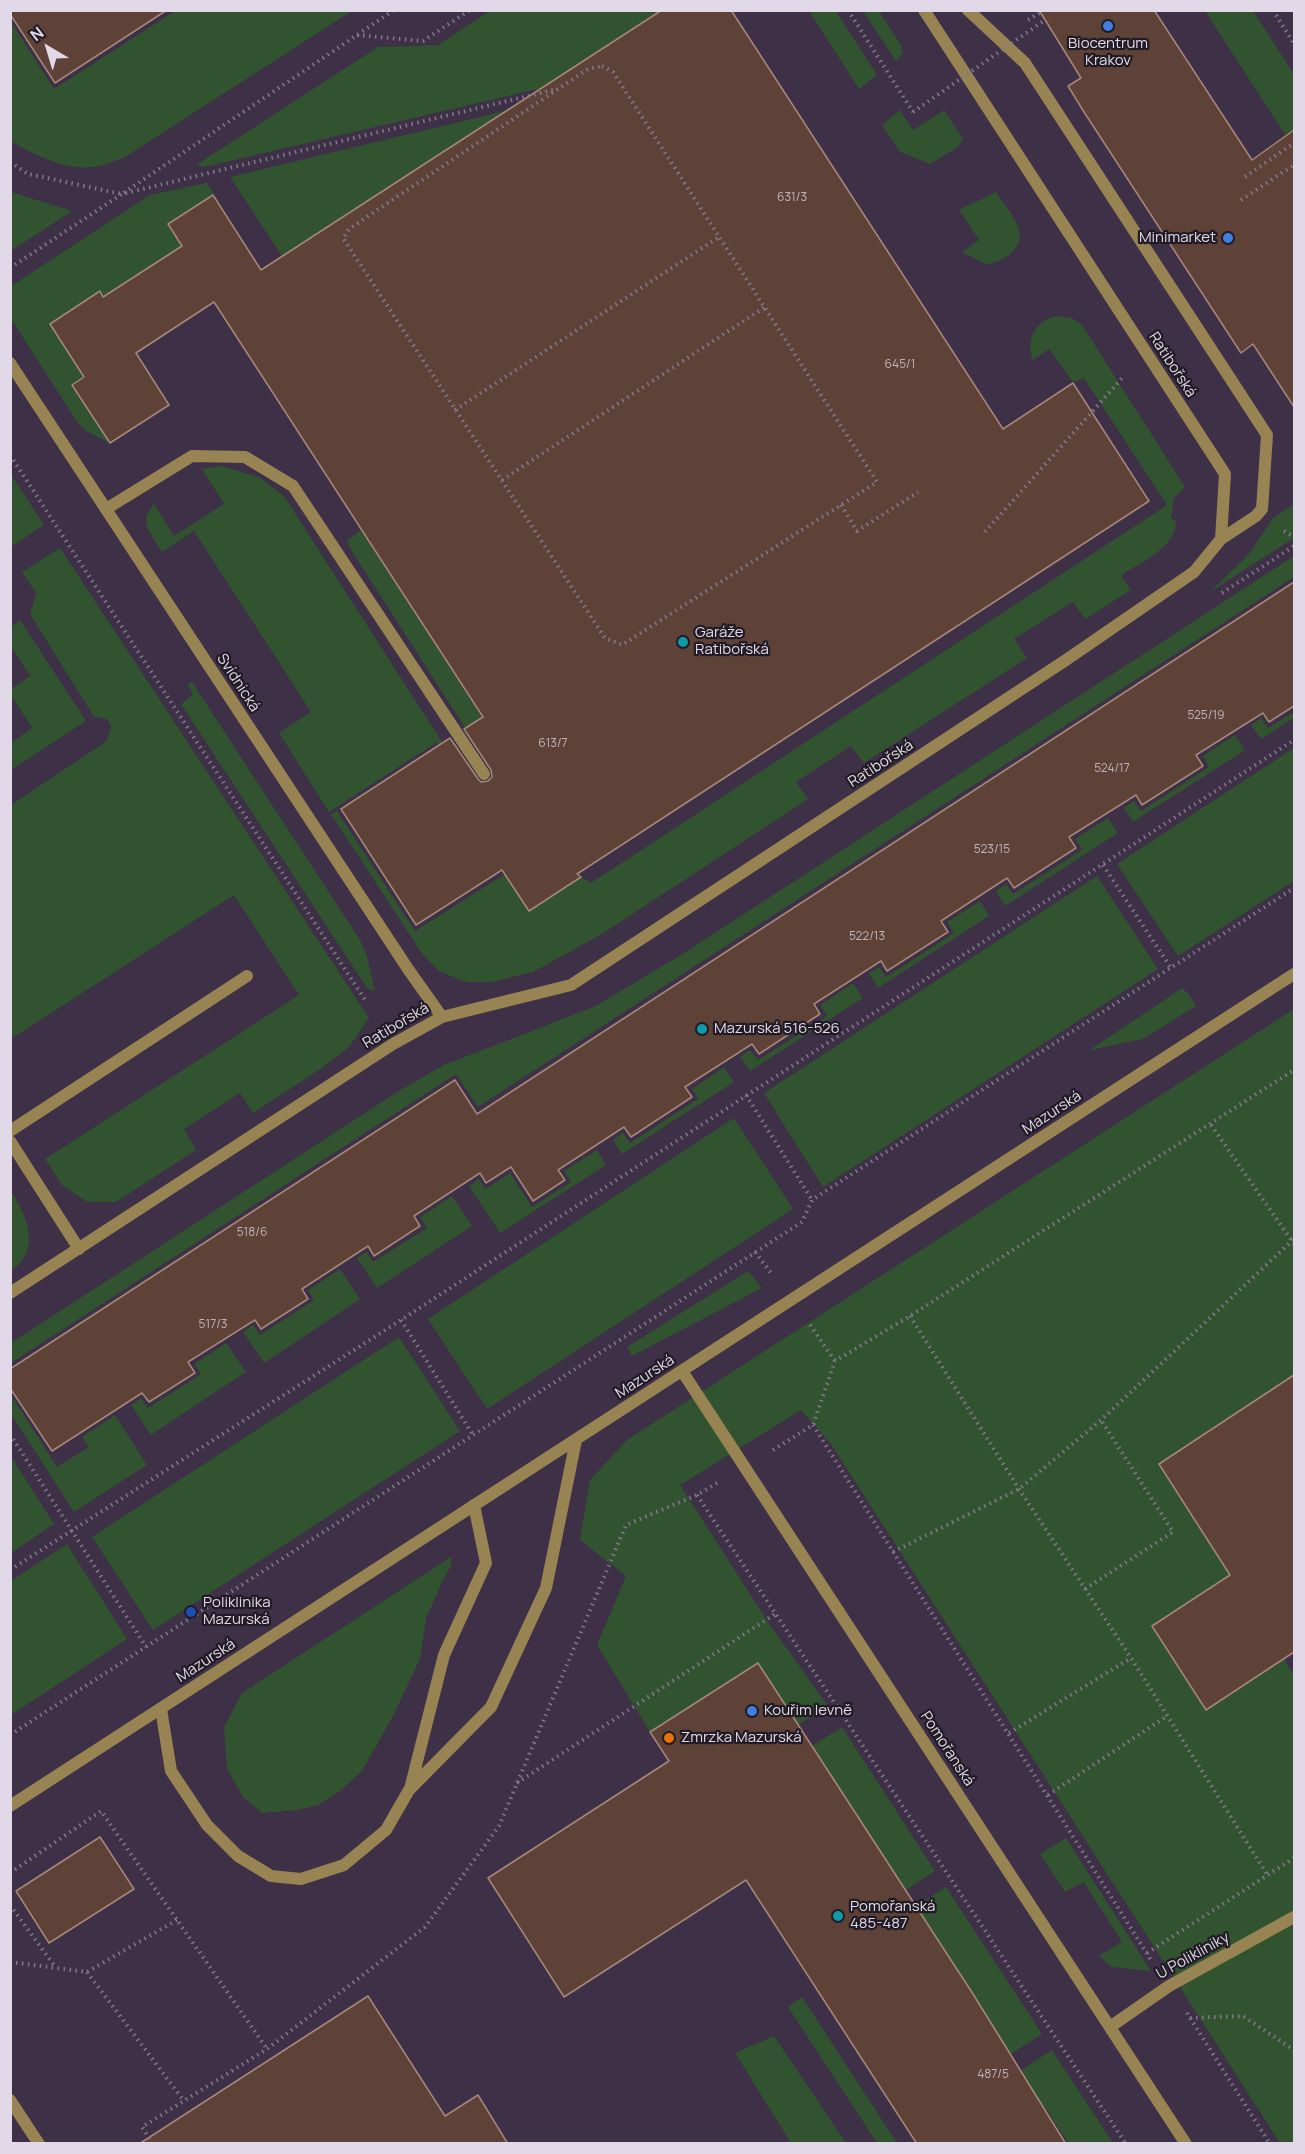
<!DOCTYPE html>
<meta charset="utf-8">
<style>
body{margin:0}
#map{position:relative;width:1305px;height:2154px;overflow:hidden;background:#3d3047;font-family:Manrope,sans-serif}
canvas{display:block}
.frame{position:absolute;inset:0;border:12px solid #e1d9e7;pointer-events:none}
.north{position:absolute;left:18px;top:18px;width:60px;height:60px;-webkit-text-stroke:4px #211b25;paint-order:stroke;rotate:322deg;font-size:16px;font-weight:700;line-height:24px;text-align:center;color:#e1d9e7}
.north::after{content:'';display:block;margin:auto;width:21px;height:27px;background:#e1d9e7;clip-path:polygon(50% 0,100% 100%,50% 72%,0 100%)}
</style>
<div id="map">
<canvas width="1305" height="2154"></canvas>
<div class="frame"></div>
<div class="north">N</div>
</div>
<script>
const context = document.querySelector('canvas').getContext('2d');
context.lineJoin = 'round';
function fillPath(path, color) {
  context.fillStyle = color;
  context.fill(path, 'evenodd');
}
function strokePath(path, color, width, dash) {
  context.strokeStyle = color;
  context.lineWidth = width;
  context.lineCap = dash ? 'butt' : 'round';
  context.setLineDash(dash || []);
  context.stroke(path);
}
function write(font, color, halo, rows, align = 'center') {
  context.font = font + ' Manrope,sans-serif';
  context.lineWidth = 4.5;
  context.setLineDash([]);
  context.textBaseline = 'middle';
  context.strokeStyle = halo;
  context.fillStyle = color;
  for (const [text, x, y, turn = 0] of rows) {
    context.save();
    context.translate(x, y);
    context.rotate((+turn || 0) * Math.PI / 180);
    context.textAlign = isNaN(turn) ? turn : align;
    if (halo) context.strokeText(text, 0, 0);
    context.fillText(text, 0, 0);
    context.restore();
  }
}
const green = new Path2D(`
 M 491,10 L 659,11 L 542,88 L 204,167 L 196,165 L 378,47 L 438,45 Z
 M 175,11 L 352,11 L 125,157 C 114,161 104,166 92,167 C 65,170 34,155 11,141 L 11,22 L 54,89 Z
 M 809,11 L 836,11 L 877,75 L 859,89 Z
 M 863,11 L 879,11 L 901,45 L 902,54 L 896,61 Z
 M 1205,11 L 1253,11 L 1294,74 L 1294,130 L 1286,136 Z
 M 900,110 L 913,130 L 944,110 L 963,139 L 958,147 L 930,164 L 900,152 L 882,125 Z
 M 505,111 L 282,256 L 230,177 Z
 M 207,183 L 214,194 L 168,224 L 182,246 L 103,297 L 100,291 L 84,377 L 72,385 L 110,443 L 86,431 L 78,423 L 11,319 L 11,286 L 150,195 Z
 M 11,192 L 72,211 L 11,251 Z
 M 996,192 C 1003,202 1012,213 1017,224 C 1028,246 1004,263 985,264 L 962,252 L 979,240 L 959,210 Z
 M 1056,316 L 1072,318 L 1082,325 L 1185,487 L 1174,498 L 1171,517 L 1176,522 C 1175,548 1140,563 1121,575 L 1131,590 L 1085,619 L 1073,602 L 1014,639 L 1027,658 L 864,763 L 851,746 L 796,782 L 808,799 L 602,934 L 533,972 L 492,982 L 466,982 L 439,971 L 423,955 L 331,814 L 337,811 L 415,931 L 505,874 L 529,911 L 581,877 L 591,883 L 1167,505 L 1084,378 L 1073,382 L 1049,349 L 1033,360 C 1025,339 1036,321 1056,316 Z
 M 221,466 L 259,477 L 284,496 L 489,815 L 485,817 L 437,742 L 329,812 L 279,733 L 311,712 L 194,531 L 162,552 L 147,528 L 146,516 L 154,504 L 174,536 L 224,504 L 202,469 Z
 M 10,473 L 44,525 L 11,547 L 10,547 Z
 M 1294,504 L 1294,538 L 1210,592 L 1249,554 L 1273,518 Z
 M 361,530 L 508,758 L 484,757 L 353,553 L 347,540 Z
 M 60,548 L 369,1018 L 349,1047 L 322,1068 L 253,1113 L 240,1093 L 184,1129 L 196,1150 L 116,1202 L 87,1202 L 62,1185 L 45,1159 L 299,995 L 234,895 L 11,1039 L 11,805 L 107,741 L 111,727 L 107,719 L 94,717 L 30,614 L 36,593 L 22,572 Z
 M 1294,556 L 1294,577 L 478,1107 L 456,1074 L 11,1363 L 11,1343 L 402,1089 L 444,1065 L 596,1006 L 681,955 Z
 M 20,620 L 86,721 L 11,770 L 11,743 L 32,728 L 11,695 L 11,689 L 30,676 L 11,646 L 11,627 Z
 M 192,682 L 360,940 L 367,956 L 375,991 L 367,988 L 181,704 L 193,695 L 188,684 Z
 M 1294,712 L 1294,718 L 1261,739 L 1251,725 L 1261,718 L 1268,728 Z
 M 1235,735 L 1245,750 L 1133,822 L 1124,808 L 1134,801 L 1141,811 L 1209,767 L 1203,756 Z
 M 1294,748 L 1294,881 L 1178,956 L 1117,864 Z
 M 1108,818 L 1118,833 L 1005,906 L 996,891 L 1006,884 L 1013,894 L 1082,850 L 1075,839 Z
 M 1097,876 L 1158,969 L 823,1187 L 764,1093 Z
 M 980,901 L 989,916 L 878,988 L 869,973 L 879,967 L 886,977 L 954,933 L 947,922 Z
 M 853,983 L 863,998 L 750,1071 L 740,1057 L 750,1050 L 758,1060 L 827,1016 L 820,1005 Z
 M 1182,988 L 1188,993 L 1196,1006 L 1143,1039 L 1091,1050 L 1091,1049 Z
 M 1294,1009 L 1294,1378 L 1293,1376 L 1159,1464 L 1230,1575 L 1152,1626 L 1206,1710 L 1284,1659 L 1294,1675 L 1294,2143 L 1280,2143 L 831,1444 L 801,1410 L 680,1485 L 768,1622 L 828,1706 L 787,1732 L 792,1717 L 757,1663 L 650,1732 L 597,1645 L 626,1576 L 580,1540 L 590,1480 L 627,1440 Z
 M 724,1067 L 734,1082 L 622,1154 L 613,1140 L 623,1133 L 630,1143 L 698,1099 L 692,1089 Z
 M 734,1118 L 793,1209 L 487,1409 L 428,1319 Z
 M 597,1150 L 606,1165 L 500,1233 L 469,1186 L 479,1179 L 485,1189 L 510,1173 L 532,1207 L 571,1182 L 564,1171 Z
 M 11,1191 C 27,1216 42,1250 11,1271 Z
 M 452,1196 L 472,1226 L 377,1288 L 357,1258 L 367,1252 L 373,1262 L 427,1228 L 420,1217 Z
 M 340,1269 L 360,1299 L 264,1363 L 243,1332 L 253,1325 L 260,1335 L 314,1300 L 308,1290 Z
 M 748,1271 L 762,1288 L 632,1356 L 627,1347 Z
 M 399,1337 L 460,1431 L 153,1630 L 92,1537 Z
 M 226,1343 L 246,1372 L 151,1435 L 131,1405 L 141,1398 L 148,1408 L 201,1374 L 194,1364 Z
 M 11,1395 L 57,1467 L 89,1447 L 82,1437 L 115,1415 L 147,1465 L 74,1512 L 11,1414 Z
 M 11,1456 L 54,1524 L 11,1553 L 10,1553 Z
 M 67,1544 L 127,1639 L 11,1715 L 11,1581 Z
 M 451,1557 L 451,1566 L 442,1582 L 426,1619 L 420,1659 L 393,1716 L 362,1771 L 340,1791 L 318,1805 L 298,1810 L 262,1813 L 243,1797 L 227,1769 L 224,1727 L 242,1693 Z
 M 842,1727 L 935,1871 L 895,1897 L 801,1753 Z
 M 1066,1838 L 1151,1971 L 1112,1967 L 1099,1956 L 1122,1942 L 1084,1882 L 1065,1892 L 1040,1854 Z
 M 946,1887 L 1042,2034 L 1000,2061 L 905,1913 Z
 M 802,1997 L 897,2143 L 877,2143 L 788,2007 Z
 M 774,2036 L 846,2143 L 791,2143 L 735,2053 Z
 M 1052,2050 L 1113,2143 L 1068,2143 L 1045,2107 L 1035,2114 L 1011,2077 Z`);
const building = new Path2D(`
 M 10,10 L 167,10 L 55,83 L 10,14 Z
 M 662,10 L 731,10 L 1003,429 L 1073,383 L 1149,501 L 577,874 L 581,877 L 529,911 L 502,870 L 416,925 L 341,809 L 450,738 L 478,779 L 481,782 L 488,781 L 492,777 L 491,770 L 464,729 L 483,717 L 214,302 L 136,353 L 169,405 L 110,443 L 72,385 L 84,377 L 50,324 L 100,291 L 103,297 L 182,246 L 168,224 L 213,195 L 261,270 Z
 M 1039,10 L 1154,10 L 1252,160 L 1294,130 L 1294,407 L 1253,344 L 1241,353 L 1084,112 L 1068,86 L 1081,78 Z
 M 1294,582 L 1294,706 L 1269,722 L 1263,713 L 1196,755 L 1203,766 L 1142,805 L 1136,795 L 1069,837 L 1076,848 L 1014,888 L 1007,878 L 941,921 L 948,932 L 887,971 L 881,961 L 814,1004 L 820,1014 L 759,1054 L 752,1044 L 685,1087 L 692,1097 L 631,1137 L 624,1127 L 558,1170 L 565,1180 L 533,1201 L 511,1167 L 486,1183 L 480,1173 L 414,1216 L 420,1226 L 374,1256 L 368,1246 L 302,1289 L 308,1299 L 261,1329 L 255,1320 L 188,1362 L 195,1373 L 149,1402 L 142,1393 L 52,1451 L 10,1388 L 10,1369 L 455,1080 L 477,1114 Z
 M 1294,1375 L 1294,1652 L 1206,1710 L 1152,1626 L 1230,1575 L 1159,1464 Z
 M 758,1663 L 973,1994 L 1066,2144 L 917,2144 L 746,1880 L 564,1997 L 488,1878 L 669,1761 L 650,1732 Z
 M 100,1837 L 134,1889 L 49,1943 L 16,1891 Z
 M 368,1996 L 445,2116 L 478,2095 L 508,2144 L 139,2144 Z`);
const path = new Path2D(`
 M 848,10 L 913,112
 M 1273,10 L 1294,44
 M 1028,20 L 1041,12
 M 357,35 L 423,41 L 470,10
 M 602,66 L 613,72 L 877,482 L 622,645 L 605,638 L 343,238 L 349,229 L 588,69 Z
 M 10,162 L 28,174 L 122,194 L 394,10
 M 1245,177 L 1294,143
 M 1241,200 L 1294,165
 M 10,268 L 122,194 L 557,89
 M 455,410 L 719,237
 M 10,455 L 367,1003
 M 502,480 L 765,307
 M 841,505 L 857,531 L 918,492
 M 1284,531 L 1294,537
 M 985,532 L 1124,376
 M 1222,593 L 1294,546
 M 1103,865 L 1171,968
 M 746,1095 L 812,1200
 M 1211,1125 L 1294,1244
 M 755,1252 L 771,1273
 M 910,1316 L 1019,1489 L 1131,1658 L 1268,1876
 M 401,1320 L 473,1435
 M 810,1325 L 835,1361
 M 813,1425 L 1151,1960
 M 10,1434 L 146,1647
 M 773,1450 L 813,1425 L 835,1361 L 910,1316 L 1294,1070
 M 697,1495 L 1126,2144
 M 893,1552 L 1019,1489 L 1101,1420 L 1294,1239
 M 10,1570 L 401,1320 L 1294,740
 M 1085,1589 L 1173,1532 L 1101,1420
 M 1009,1733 L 1131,1658
 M 10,1735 L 802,1222 L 812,1200 L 1294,888
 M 517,1783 L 775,1614
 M 1048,1795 L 1167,1716
 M 10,1873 L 101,1811 L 267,2049
 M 10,1905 L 56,1968
 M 1147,1953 L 1294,1858
 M 10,1962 L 87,1972 L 177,1920
 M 87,1972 L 184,2101
 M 1187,2013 L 1270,2144
 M 1190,2018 L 1243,2016 L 1294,2050
 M 153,2144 L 142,2127 L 267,2049 L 425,1927 L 499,1826 L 626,1525 L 697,1495 L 717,1483`);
const lane = new Path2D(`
 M 968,10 L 1025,63 L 1267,435 L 1262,509 L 1256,516 L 1221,539
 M 106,509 L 192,456 L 245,457 L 293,486 L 484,774
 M 10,1131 L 247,976
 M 10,1141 L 79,1249
 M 161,1709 L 171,1771 L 207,1825 L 238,1856 L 271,1876 L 301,1879 L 344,1865 L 386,1830 L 409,1790 L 491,1707 L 546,1588 L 576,1440
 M 410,1789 L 444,1655 L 486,1563 L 474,1505
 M 1110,2027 L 1169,1986 L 1294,1917
 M 10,2100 L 39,2144`);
const street = new Path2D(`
 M 10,363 L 408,969 L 442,1017
 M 10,1293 L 393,1044 L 442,1017 L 571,985 L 1066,660 L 1194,572 L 1221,539 L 1225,474 L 924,10
 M 682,1371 L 1186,2144
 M 10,1806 L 1294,974`);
const pathBridge = new Path2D(`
 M 913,112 L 1045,20`);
const markers = [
 [1108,26,6,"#3f7fe0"],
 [1228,238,6,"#3f7fe0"],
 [683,642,6,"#0f9aa8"],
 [702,1029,6,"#0f9aa8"],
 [191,1612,6,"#1a4fb4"],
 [752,1711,6,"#3f7fe0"],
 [669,1738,6,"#e8710a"],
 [838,1916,6,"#0f9aa8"]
];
const numberNames = [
 ["631/3",792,198],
 ["645/1",900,365],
 ["525/19",1206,716],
 ["613/7",553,744],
 ["524/17",1112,769],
 ["523/15",992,850],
 ["522/13",867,937],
 ["518/6",252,1233],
 ["517/3",213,1325],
 ["487/5",993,2075]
];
const poiNames = [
 ["Biocentrum",1108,44,"center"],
 ["Krakov",1108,61,"center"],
 ["Minimarket",1216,238,"right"],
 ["Garáže",695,633],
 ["Ratibořská",695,650],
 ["Mazurská 516-526",714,1029],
 ["Poliklinika",203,1603],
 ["Mazurská",203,1620],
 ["Kouřim levně",764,1711],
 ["Zmrzka Mazurská",681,1738],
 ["Pomořanská",850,1907],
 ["485-487",850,1924]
];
const streetNames = [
 ["Ratibořská",1172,365,57],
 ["Svídnická",238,683,57],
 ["Ratibořská",881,764,-33],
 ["Ratibořská",396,1026,-31],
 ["Mazurská",1052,1113,-33],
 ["Mazurská",645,1377,-33],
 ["Mazurská",206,1661,-33],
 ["Pomořanská",947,1749,57],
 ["U Polikliniky",1193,1956,-29]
];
fillPath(green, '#315330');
fillPath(building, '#5e4237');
strokePath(building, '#a6877a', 1.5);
strokePath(path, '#84798c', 4, [1.5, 4.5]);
strokePath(lane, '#988352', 12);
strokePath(street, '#988352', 12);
strokePath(pathBridge, '#84798c', 4, [1.5, 4.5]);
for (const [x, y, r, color] of markers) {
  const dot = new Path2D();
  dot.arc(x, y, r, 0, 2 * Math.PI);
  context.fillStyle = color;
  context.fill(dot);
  strokePath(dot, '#211b25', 2);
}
write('12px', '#c0b3bb', null, numberNames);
write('15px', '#e1d9e7', '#211b25', poiNames, 'left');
write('15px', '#e1d9e7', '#211b25', streetNames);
</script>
